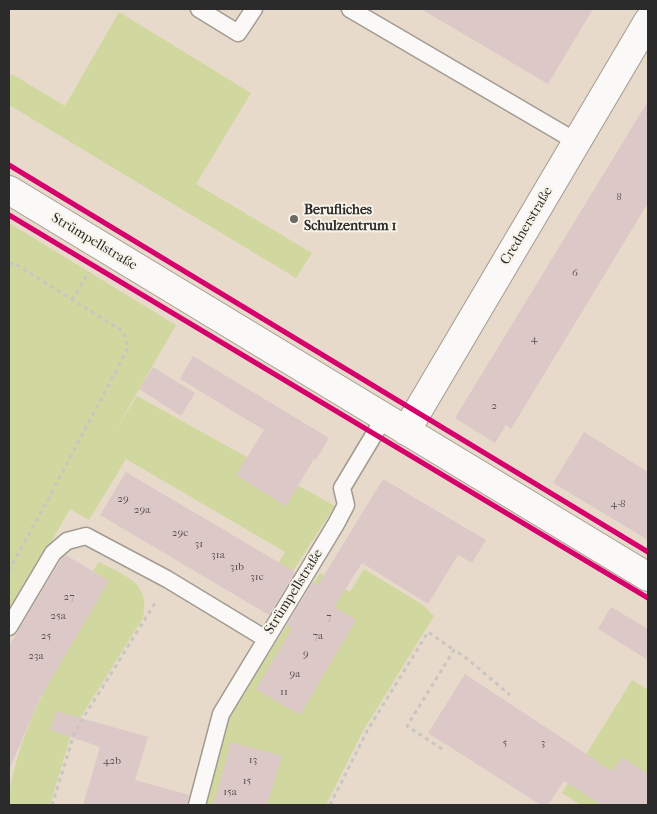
<!DOCTYPE html>
<meta charset="utf-8">
<style>
body{margin:0}
#map{position:relative;width:657px;height:814px;overflow:hidden;background:#e7daca;font-family:"IM FELL French Canon",serif}
canvas{display:block}
.frame{position:absolute;inset:0;border:10px solid #2b2b2b;pointer-events:none}
</style>
<div id="map">
<canvas width="657" height="814"></canvas>
<div class="frame"></div>
</div>
<script>
const context = document.querySelector('canvas').getContext('2d');
context.lineJoin = 'round';
function fillPath(path, color) {
  context.fillStyle = color;
  context.fill(path, 'evenodd');
}
function strokePath(path, color, width, dash) {
  context.strokeStyle = color;
  context.lineWidth = width;
  context.lineCap = dash ? 'butt' : 'round';
  context.setLineDash(dash || []);
  context.stroke(path);
}
function write(font, color, halo, rows, align = 'center') {
  context.font = font + ' "IM FELL French Canon",serif';
  context.lineWidth = 4;
  context.setLineDash([]);
  context.textBaseline = 'middle';
  context.strokeStyle = halo;
  context.fillStyle = color;
  for (const [text, x, y, turn = 0] of rows) {
    context.save();
    context.translate(x, y);
    context.rotate((+turn || 0) * Math.PI / 180);
    context.textAlign = isNaN(turn) ? turn : align;
    if (halo) context.strokeText(text, 0, 0);
    context.fillText(text, 0, 0);
    context.restore();
  }
}
const green = new Path2D(`
 M 119,12 L 251,93 L 196,184 L 312,253 L 296,278 L 9,105 L 9,79 L 12,74 L 65,106 Z
 M 9,223 L 176,325 L 115,431 L 137,396 L 335,506 L 274,600 L 261,592 L 285,552 L 126,459 L 89,520 L 70,509 L 9,615 Z
 M 99,562 C 125,576 151,582 143,618 L 72,731 L 50,805 L 9,804 C 9,787 13,772 18,756 C 37,692 75,637 109,581 L 93,571 Z
 M 364,569 L 423,605 L 434,616 L 363,731 L 326,805 L 204,805 L 229,717 L 320,573 L 350,592 Z
 M 632,680 L 648,690 L 648,805 L 581,805 L 562,793 Z`);
const building = new Path2D(`
 M 421,9 L 593,9 L 548,84 Z
 M 648,101 L 648,203 L 511,429 L 506,425 L 495,443 L 455,418 Z
 M 193,356 L 329,438 L 316,460 L 314,459 L 286,506 L 236,475 L 264,430 L 180,379 Z
 M 153,367 L 195,393 L 181,416 L 139,389 Z
 M 584,432 L 648,472 L 648,540 L 553,483 Z
 M 126,472 L 295,572 L 269,615 L 100,515 Z
 M 383,479 L 486,540 L 472,563 L 458,555 L 428,604 L 362,563 L 334,607 L 356,620 L 300,715 L 256,689 L 292,628 L 287,625 L 313,582 L 318,585 Z
 M 66,555 L 109,581 L 40,698 L 9,770 L 9,646 L 62,558 Z
 M 611,607 L 648,629 L 648,660 L 598,629 Z
 M 465,674 L 612,771 L 622,757 L 648,774 L 648,805 L 602,805 L 564,781 L 548,805 L 541,805 L 428,733 Z
 M 56,711 L 148,737 L 135,780 L 189,795 L 187,805 L 83,805 L 100,747 L 50,730 Z
 M 231,742 L 282,756 L 267,805 L 213,805 Z`);
const path = new Path2D(`
 M 9,264 L 14,263 L 124,332 L 128,348 L 46,503 L 9,570
 M 72,300 L 89,272
 M 442,749 L 407,726 L 454,650 L 465,657 L 510,695
 M 52,805 L 75,731 L 157,600
 M 330,805 L 367,731 L 428,632 L 454,650`);
const lane = new Path2D(`
 M 199,9 L 238,33 L 254,9
 M 350,9 L 577,142
 M 9,627 L 53,553 L 67,541 L 86,536 L 167,579 L 266,639
 M 197,805 L 221,714 L 336,524 L 346,505 L 342,488 L 384,418`);
const street = new Path2D(`
 M 406,431 L 648,21`);
const secondary = new Path2D(`
 M 9,190 L 648,577`);
const cycleway = new Path2D(`
 M 9,165 L 648,552
 M 9,215 L 648,598`);
const markers = [
 [294,219,5,"#6d6863"]
];
const numberNames = [
 ["8",619,197],
 ["6",575,273],
 ["4",534,339],
 ["2",494,406],
 ["29",123,499],
 ["4-8",618,504],
 ["29a",142,510],
 ["29c",180,533],
 ["31",199,544],
 ["31a",218,555],
 ["31b",237,567],
 ["31c",257,577],
 ["27",69,597],
 ["25a",58,616],
 ["7",329,617],
 ["25",46,636],
 ["7a",318,636],
 ["9",306,654],
 ["23a",36,656],
 ["9a",295,674],
 ["11",284,692],
 ["5",505,743],
 ["3",543,743],
 ["13",253,760],
 ["42b",112,761],
 ["15",247,781],
 ["15a",230,792]
];
const poiNames = [
 ["Berufliches",304,211],
 ["Schulzentrum 1",304,227]
];
const streetNames = [
 ["Crednerstraße",527,226,-59],
 ["Strümpellstraße",94,242,31],
 ["Strümpellstraße",294,592,-58]
];
fillPath(green, '#d0d89f');
fillPath(building, '#ddc8c8');
strokePath(lane, '#a39b92', 19);
strokePath(street, '#a39b92', 30);
strokePath(secondary, '#a39b92', 30);
strokePath(path, '#c9c6c2', 3, [4, 4]);
strokePath(lane, '#fbf9f7', 16);
strokePath(street, '#fbf9f7', 28);
strokePath(secondary, '#fbf9f7', 28);
strokePath(cycleway, '#d6006c', 5);
for (const [x, y, r, color] of markers) {
  const dot = new Path2D();
  dot.arc(x, y, r, 0, 2 * Math.PI);
  context.fillStyle = color;
  context.fill(dot);
  strokePath(dot, '#f7f3e8', 2);
}
write('11px', '#585252', null, numberNames);
write('bold 14px', '#2b2b2b', '#f7f3e8', poiNames, 'left');
write('14px', '#2b2b2b', '#f7f3e8', streetNames);
</script>
